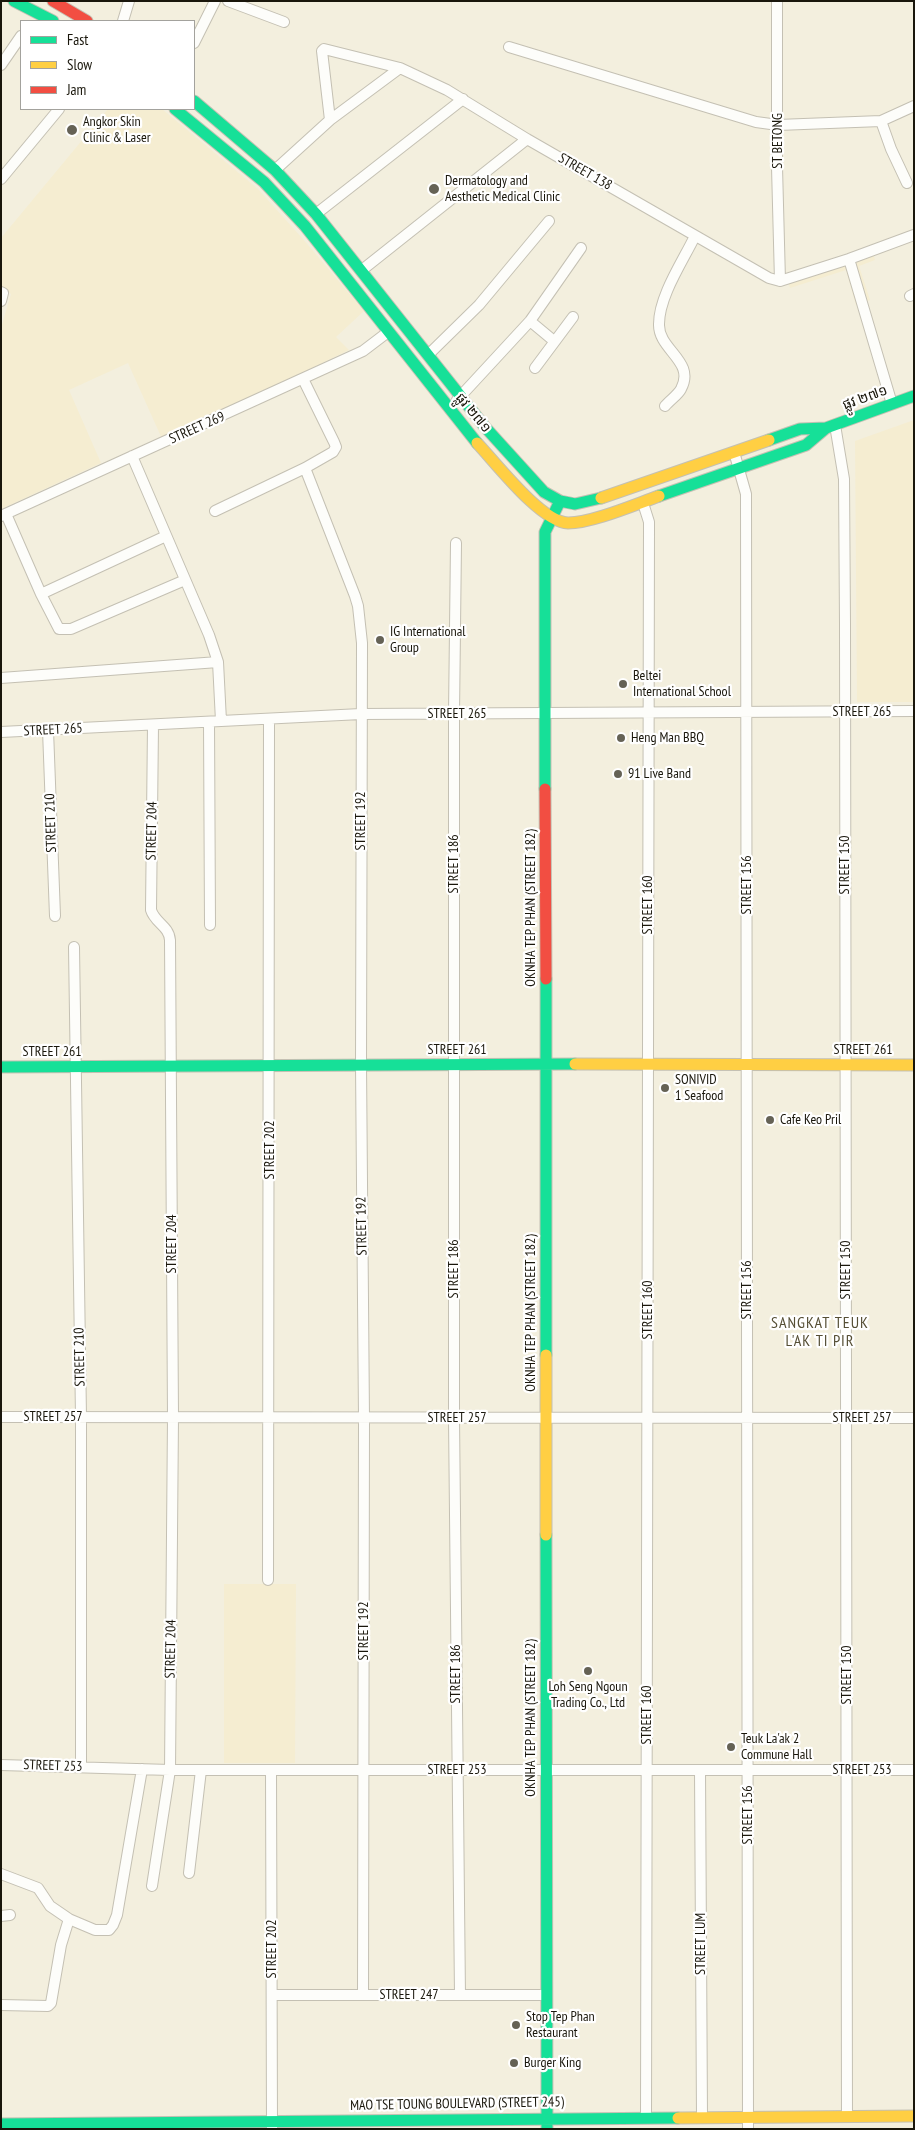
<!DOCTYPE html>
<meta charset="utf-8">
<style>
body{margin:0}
#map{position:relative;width:915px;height:2130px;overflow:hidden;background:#f3efde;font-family:"PT Sans Narrow",sans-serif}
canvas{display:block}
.frame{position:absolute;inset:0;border:2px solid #19160b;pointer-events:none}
.legend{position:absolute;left:20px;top:20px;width:175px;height:90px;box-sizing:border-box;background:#fff;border:1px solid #a3a29d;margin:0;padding:6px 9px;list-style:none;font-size:15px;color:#19160b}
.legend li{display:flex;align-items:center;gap:10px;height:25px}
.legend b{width:25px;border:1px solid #a3a29d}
</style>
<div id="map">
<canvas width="915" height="2130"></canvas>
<div class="frame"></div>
<ul class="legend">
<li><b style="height:6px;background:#16e098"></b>Fast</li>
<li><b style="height:6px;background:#ffcf43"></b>Slow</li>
<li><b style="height:6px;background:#f24e42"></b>Jam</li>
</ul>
</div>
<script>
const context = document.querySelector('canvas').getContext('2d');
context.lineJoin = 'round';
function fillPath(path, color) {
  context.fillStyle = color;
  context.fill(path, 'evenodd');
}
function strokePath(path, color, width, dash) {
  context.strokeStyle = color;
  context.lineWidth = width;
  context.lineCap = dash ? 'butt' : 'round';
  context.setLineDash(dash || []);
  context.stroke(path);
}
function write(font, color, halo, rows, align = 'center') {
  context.font = font + ' "PT Sans Narrow","Noto Sans Khmer",sans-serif';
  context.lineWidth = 4.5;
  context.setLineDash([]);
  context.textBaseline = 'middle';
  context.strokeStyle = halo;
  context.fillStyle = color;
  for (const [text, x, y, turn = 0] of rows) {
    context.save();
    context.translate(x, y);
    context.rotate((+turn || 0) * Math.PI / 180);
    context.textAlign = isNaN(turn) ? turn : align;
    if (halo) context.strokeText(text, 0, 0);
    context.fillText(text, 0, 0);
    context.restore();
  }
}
const built = new Path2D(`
 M 108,109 L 162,109 L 258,189 L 303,239 L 364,311 L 336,337 L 349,350 L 163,441 L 128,363 L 69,390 L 101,463 L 1,509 L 1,328 L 11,294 L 1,287 L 1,238 Z
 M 871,247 L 875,260 L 859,266 L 870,300 L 856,305 L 846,270 L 790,288 L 786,275 Z
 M 914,420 L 914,702 L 857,702 L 855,441 Z
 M 224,1584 L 296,1584 L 295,1763 L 224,1763 Z`);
const street = new Path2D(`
 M 228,1 L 284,22
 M 777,1 L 777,167 L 780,281
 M 123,21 L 129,1
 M 194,43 L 215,1
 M 509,47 L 756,122 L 778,125 L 881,121 L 914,106
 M 1,65 L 21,36
 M 330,120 L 322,51 L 324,49 L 400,68 L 447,90 L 527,139 L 769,278 L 780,281 L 849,259 L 914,235
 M 881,121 L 891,149 L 907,183
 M 275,170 L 330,120 L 400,68
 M 1,179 L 59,109
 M 316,214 L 463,99
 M 849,259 L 892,404
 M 362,270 L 527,139
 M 1,292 L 3,293 L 1,301
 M 910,296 L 914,294
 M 530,321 L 554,341
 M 428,355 L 479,305 L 549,221
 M 535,368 L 573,317
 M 457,400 L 530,321 L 581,248
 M 665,406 C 670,400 678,395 681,389 C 696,361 658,350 659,324 C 659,296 683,261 695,236
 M 835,425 L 844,479 L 845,624 L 847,2117
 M 734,452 L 746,494 L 748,2129
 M 132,456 L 209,635 L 218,662 L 221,721
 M 305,468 L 355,596 L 358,606 L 362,643 L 361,1065 L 364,1418 L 363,1995
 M 643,503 L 649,522 L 646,2118
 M 215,511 L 305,468 L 333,452 L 336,447 L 334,442 L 303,379
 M 6,514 L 41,594 L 59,629 L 71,629 L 185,580
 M 1,516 L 363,351 L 388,332
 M 456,543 L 454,714 L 454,1418 L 460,1995
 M 41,594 L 166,536
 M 1,678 L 218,662
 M 209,722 L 210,925
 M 48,730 L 55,916
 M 1,732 L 361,714 L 914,711
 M 74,947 L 81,1417 L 81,1767
 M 1,1417 L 914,1418
 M 268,1580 L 269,719
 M 1,1765 L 170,1770 L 914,1770
 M 271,1770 L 272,2128
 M 700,1770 L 702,2117
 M 189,1873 L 201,1770
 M 1,1874 L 38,1888 L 50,1906 L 69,1919 L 95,1930 L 109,1930 L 113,1925 L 117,1915 L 142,1769
 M 152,1886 L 170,1770 L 173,1417 L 170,940 C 169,926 155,923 151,910 L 153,725
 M 1,1916 L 10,1915
 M 272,1995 L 547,1995
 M 1,2005 L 48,2006 L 51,2003 L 61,1945 L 69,1919`);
const fast = new Path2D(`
 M 14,1 L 53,21
 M 194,101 L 275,170 L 316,214 L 485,427 L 544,492 L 560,501 L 575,504 L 601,498
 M 175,109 L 264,182 L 305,226 L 477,443
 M 769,440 L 800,429 L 826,428 L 914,396
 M 659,496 L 806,445 L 826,428
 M 545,789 L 545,532 L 560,501
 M 546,979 L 546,1355
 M 1,1067 L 575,1064
 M 546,1535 L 547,2129
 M 1,2124 L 678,2118`);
const slow = new Path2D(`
 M 477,443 C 496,463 541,522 568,523 C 592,523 636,504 659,496
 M 601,498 L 769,440
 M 575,1064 L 914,1065
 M 546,1355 L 546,1535
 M 678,2118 L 914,2116`);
const jam = new Path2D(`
 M 53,1 L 87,21
 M 545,789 L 546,979`);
const markers = [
 [72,130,6,"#656255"],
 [434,189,6,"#656255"],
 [380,640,5,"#656255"],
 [623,684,5,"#656255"],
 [621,738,5,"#656255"],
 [618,774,5,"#656255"],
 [665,1088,5,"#656255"],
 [770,1120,5,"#656255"],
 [588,1671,5,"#656255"],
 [731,1747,5,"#656255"],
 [516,2025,5,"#656255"],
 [514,2063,5,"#656255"]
];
const poiNames = [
 ["Angkor Skin",83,122],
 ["Clinic & Laser",83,138],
 ["Dermatology and",445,181],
 ["Aesthetic Medical Clinic",445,197],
 ["IG International",390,632],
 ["Group",390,648],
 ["Beltei",633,676],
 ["International School",633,692],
 ["Heng Man BBQ",631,738],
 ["91 Live Band",628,774],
 ["SONIVID",675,1080],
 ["1 Seafood",675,1096],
 ["Cafe Keo Pril",780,1120],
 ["Loh Seng Ngoun",588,1687,"center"],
 ["Trading Co., Ltd",588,1703,"center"],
 ["Teuk La'ak 2",741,1739],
 ["Commune Hall",741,1755],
 ["Stop Tep Phan",526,2017],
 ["Restaurant",526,2033],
 ["Burger King",524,2063]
];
const streetNames = [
 ["ST BETONG",778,141,-90],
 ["STREET 138",585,172,30],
 ["ផ្លូវ ២៧១",865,398,-20],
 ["ផ្លូវ ២៧១",473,413,50],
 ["STREET 269",197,428,-24],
 ["STREET 265",862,712],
 ["STREET 265",457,714],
 ["STREET 265",53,730,-3],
 ["STREET 192",361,821,-90],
 ["STREET 210",51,823,-92],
 ["STREET 204",152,831,-89],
 ["STREET 186",454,864,-90],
 ["STREET 150",845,865,-90],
 ["STREET 156",747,885,-90],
 ["STREET 160",648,905,-90],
 ["OKNHA TEP PHAN (STREET 182)",531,908,-90],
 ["STREET 261",457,1050],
 ["STREET 261",863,1050],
 ["STREET 261",52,1052],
 ["STREET 202",270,1150,-90],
 ["STREET 192",362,1226,-91],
 ["STREET 204",172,1244,-90],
 ["STREET 186",454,1269,-90],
 ["STREET 150",846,1270,-90],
 ["STREET 156",747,1290,-90],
 ["STREET 160",648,1310,-90],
 ["OKNHA TEP PHAN (STREET 182)",531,1313,-90],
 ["STREET 210",80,1357,-91],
 ["STREET 257",53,1417],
 ["STREET 257",457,1418],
 ["STREET 257",862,1418],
 ["STREET 192",364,1631,-90],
 ["STREET 204",171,1649,-89],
 ["STREET 186",456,1674,-90],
 ["STREET 150",847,1675,-90],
 ["STREET 160",647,1715,-90],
 ["OKNHA TEP PHAN (STREET 182)",531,1718,-90],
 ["STREET 253",53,1766,2],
 ["STREET 253",457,1770],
 ["STREET 253",862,1770],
 ["STREET 156",748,1815,-90],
 ["STREET LUM",701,1944,-90],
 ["STREET 202",272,1949,-90],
 ["STREET 247",409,1995],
 ["MAO TSE TOUNG BOULEVARD (STREET 245)",457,2104,-1]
];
const quarterNames = [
 ["SANGKAT TEUK",820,1323],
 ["L'AK TI PIR",820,1341]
];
fillPath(built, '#f5edd1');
strokePath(street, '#c4c0b3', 12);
strokePath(fast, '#c4c0b3', 13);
strokePath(slow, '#c4c0b3', 13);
strokePath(jam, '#c4c0b3', 13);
strokePath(street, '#fdfdfa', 10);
strokePath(fast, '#16e098', 11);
strokePath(slow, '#ffcf43', 11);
strokePath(jam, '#f24e42', 11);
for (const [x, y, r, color] of markers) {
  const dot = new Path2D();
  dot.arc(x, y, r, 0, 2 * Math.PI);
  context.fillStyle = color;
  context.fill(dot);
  strokePath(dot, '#fff', 2);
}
write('14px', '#19160b', '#fff', poiNames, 'left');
write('14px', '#19160b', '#fff', streetNames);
context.letterSpacing = '1px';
write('16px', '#564f35', '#fff', quarterNames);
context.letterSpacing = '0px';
</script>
